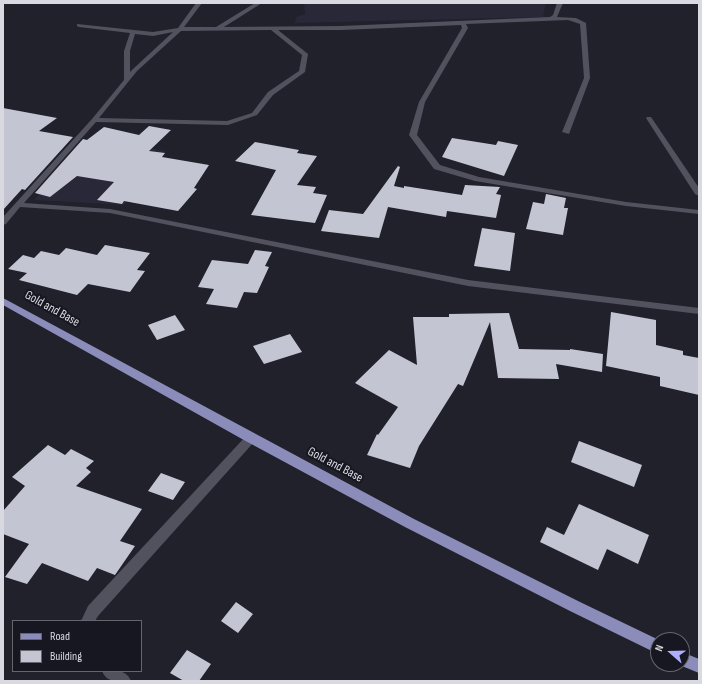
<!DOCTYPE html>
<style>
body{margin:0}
#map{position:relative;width:702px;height:684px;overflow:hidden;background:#20212b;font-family:"Sofia Sans Condensed",sans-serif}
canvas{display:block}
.frame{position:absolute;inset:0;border:4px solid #d9dae1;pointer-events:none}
.legend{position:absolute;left:12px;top:620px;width:130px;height:52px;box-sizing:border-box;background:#171721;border:1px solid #65656e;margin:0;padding:5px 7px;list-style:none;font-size:12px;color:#d9dae1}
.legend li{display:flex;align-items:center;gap:8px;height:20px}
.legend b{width:20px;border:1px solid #65656e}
.north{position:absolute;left:650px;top:632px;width:40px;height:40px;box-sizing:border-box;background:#171721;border:1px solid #65656e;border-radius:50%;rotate:290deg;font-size:11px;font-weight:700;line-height:16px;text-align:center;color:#d9dae1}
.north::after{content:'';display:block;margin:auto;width:14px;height:18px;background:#afaefa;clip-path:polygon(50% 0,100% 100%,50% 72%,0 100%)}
</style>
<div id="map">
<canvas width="702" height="684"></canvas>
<div class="frame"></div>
<ul class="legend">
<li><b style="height:5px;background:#8c8cba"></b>Road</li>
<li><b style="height:11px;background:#c4c5d3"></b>Building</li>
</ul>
<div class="north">N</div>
</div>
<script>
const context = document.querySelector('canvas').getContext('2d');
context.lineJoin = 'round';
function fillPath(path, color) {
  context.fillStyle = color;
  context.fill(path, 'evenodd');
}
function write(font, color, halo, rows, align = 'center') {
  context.font = font + ' "Sofia Sans Condensed",sans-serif';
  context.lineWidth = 4;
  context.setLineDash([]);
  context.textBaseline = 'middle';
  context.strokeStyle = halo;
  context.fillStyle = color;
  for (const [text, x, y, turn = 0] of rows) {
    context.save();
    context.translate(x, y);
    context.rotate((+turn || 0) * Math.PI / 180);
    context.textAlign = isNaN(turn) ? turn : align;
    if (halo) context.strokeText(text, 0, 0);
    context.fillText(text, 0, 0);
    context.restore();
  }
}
const built = new Path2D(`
 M 304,3 L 546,3 L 543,17 L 295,23 L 296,17 L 305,14 Z
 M 88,138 L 166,151 L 124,205 L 34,200 Z`);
const building = new Path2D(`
 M 3,108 L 57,118 L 39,131 L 73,137 L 25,190 L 22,189 L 3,210 Z
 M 149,126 L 171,130 L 149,151 L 165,153 L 162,157 L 209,165 L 194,188 L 197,189 L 178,211 L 124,201 L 122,204 L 97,200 L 114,182 L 77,176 L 50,197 L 35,193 L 83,139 L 87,140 L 104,127 L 139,135 Z
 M 452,138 L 496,145 L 498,141 L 518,145 L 504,176 L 442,157 Z
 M 255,142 L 299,150 L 297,153 L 317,156 L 297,185 L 316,187 L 313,193 L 327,195 L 315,223 L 251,215 L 276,170 L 235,161 Z
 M 398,166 L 400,167 L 394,186 L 404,188 L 404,186 L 462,195 L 465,185 L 500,187 L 496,194 L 501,195 L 496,218 L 447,211 L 446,217 L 388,207 L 379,238 L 321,231 L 329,210 L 363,214 Z
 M 546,194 L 566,198 L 564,208 L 568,208 L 563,235 L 526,229 L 533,202 L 544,204 Z
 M 482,228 L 515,233 L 510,271 L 474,266 Z
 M 105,245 L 150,253 L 137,270 L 145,271 L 130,292 L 88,284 L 77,295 L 19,280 L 27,273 L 8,269 L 23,255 L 34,258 L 41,251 L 59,255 L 66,248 L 97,255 Z
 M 255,250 L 272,252 L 265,266 L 269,267 L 257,293 L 244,292 L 237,308 L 206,304 L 214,289 L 198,287 L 212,260 L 248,264 Z
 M 611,312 L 656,320 L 656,345 L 683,351 L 683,355 L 699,358 L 699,395 L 660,386 L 660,377 L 606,366 Z
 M 509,313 L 519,349 L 570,350 L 570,349 L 603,354 L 602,372 L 556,364 L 559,379 L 498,378 L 490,322 L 463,386 L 458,384 L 419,446 L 410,468 L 367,455 L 377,434 L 378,435 L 398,407 L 355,383 L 389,350 L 417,365 L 413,317 L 449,317 L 449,314 Z
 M 175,315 L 185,330 L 157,340 L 148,325 Z
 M 290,334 L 302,352 L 264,364 L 253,346 Z
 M 579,441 L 642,465 L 634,487 L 571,462 Z
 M 48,445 L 65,455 L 71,449 L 94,461 L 86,468 L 91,472 L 76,486 L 142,509 L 120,541 L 135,546 L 115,575 L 97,568 L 88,581 L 42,563 L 27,584 L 5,577 L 29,544 L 3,534 L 3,511 L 25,486 L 12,477 Z
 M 161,473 L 185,482 L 173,500 L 148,491 Z
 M 579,504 L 649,535 L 638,564 L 607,549 L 598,570 L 540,542 L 547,527 L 564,535 Z
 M 236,602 L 253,614 L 238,633 L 221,621 Z
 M 187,650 L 211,664 L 199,681 L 184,681 L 170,673 Z`);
const minor = new Path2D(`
 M 196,3 L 202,3 L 184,27 L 216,27 L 255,3 L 262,3 L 224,27 L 341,26 L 550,17 L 553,15 L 557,3 L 563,3 L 557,17 L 576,18 L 586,23 L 590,78 L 569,134 L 562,132 L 584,78 L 580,24 L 568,20 L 466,24 L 468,28 L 425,102 L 417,135 L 440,165 L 479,177 L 626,202 L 699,210 L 699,214 L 626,206 L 475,181 L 434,169 L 409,135 L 419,102 L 462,28 L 461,25 L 341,30 L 278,30 L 308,54 L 305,72 L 273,95 L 257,115 L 228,125 L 96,122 L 24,203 L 110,209 L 468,280 L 699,308 L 699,314 L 468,286 L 110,213 L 20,207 L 6,224 L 3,225 L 3,217 L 92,119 L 124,80 L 124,51 L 130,33 L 79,27 L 77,26 L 77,24 L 153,32 L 178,28 ZM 271,30 L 302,55 L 299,71 L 268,92 L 252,113 L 227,121 L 99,118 L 137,71 L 181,31 ZM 173,32 L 133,69 L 130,72 L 130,51 L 135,34 L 153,36 Z
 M 647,117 L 651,117 L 699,188 L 699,196 L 695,194 L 646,118 Z
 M 250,435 L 254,436 L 256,439 L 254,442 L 98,616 L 95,621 L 81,621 L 88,606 L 246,436 Z
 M 102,671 C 113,671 126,668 131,681 C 120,681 107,684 102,671 Z`);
const major = new Path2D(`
 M 3,298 L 414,519 L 580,602 L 659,640 L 658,654 L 570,611 L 405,527 L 242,439 L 3,305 Z
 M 682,652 L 699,659 L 699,673 L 677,664 L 682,664 Z`);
const streetNames = [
 ["Gold and Base",52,309,29],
 ["Gold and Base",335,465,28]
];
fillPath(built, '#282838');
fillPath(building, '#c4c5d3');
fillPath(minor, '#51525e');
fillPath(major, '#8c8cba');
write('13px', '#d9dae1', '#171721', streetNames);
</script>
